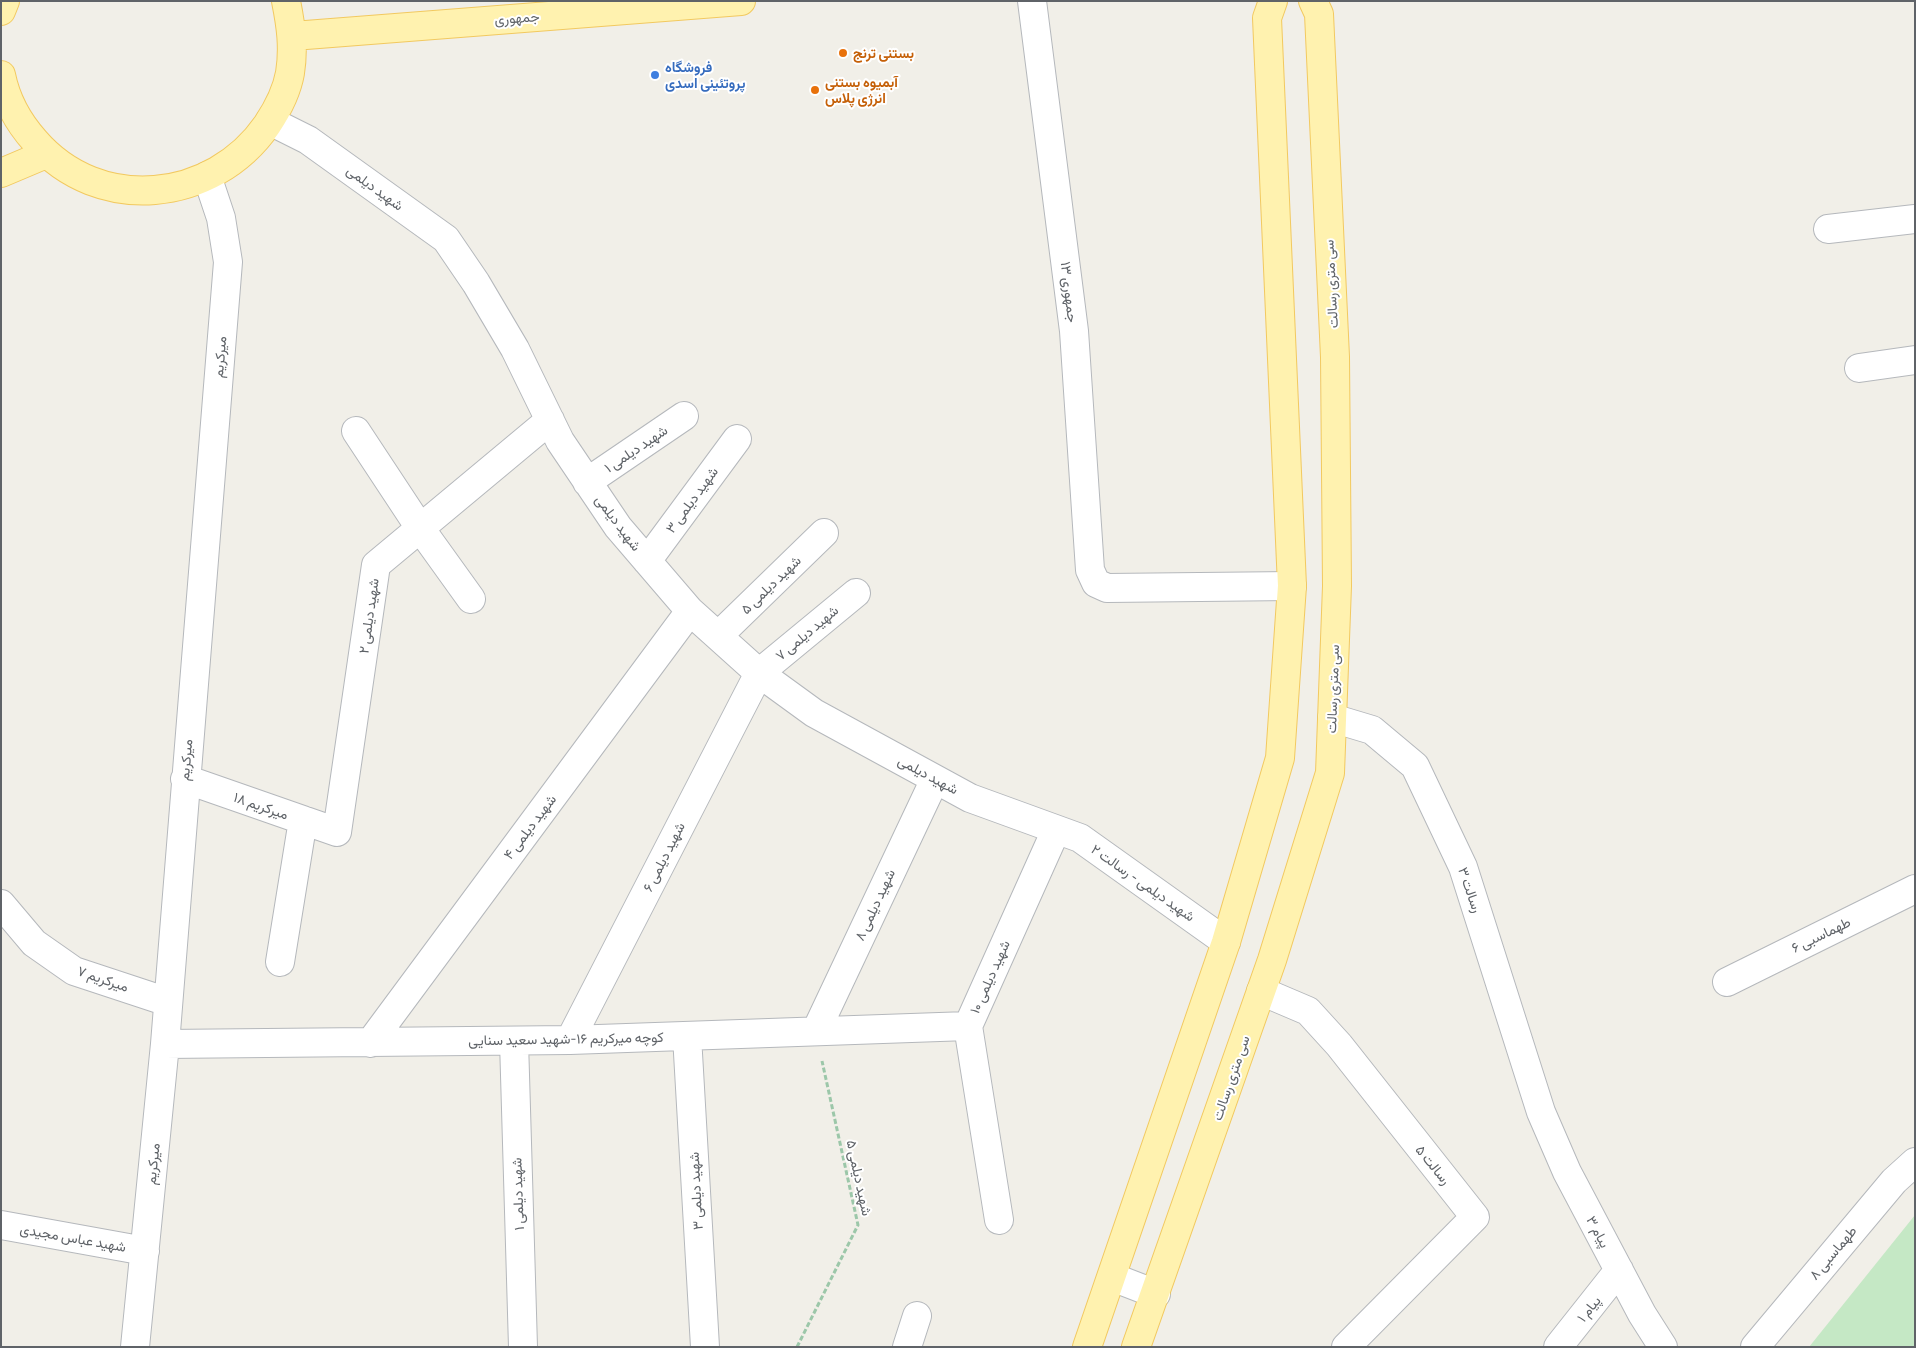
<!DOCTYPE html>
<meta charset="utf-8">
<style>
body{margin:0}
#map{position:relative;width:1916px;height:1348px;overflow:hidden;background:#f1efe8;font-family:Commissioner,sans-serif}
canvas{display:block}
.frame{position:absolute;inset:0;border:2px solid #5f6368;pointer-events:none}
</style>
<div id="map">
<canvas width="1916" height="1348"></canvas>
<div class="frame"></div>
</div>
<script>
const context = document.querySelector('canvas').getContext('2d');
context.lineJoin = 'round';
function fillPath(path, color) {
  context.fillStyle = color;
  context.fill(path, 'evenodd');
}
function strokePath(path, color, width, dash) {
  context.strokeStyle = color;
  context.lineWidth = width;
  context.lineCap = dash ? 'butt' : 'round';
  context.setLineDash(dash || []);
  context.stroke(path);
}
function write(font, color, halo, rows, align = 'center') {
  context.font = font + ' Commissioner,Vazirmatn,sans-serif';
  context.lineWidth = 4;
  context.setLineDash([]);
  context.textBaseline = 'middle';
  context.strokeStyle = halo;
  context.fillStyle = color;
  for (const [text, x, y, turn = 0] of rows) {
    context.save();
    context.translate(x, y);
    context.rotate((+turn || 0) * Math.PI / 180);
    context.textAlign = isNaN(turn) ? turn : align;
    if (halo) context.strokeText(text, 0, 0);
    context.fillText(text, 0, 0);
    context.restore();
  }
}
const green = new Path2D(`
 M 1915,1215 L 1915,1346 L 1809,1347 Z`);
const path = new Path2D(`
 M 797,1347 L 858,1225 L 822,1061`);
const street = new Path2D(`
 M 1032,1 L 1074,331 L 1090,570 L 1096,583 L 1107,588 L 1292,586
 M 270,121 L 308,140 L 446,239 L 476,283 L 515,349 L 560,441 L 618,527 L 690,611 L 759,673 L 814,713 L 970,798 L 1080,838 L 1226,942
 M 1828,229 L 1915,219
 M 1859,368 L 1915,360
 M 356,431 L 420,528 L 471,599
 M 587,482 L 684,416
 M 647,561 L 737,439
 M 718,636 L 824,533
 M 1332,718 L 1372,730 L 1415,766 L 1463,867 L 1541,1112 L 1567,1172 L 1642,1314 L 1663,1347
 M 185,779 L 337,832 L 376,565 L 550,420
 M 1,904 L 34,943 L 74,971 L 168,1002
 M 280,962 L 303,820
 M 1727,982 L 1915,889
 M 1261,991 L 1308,1011 L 1339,1045 L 1475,1217 L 1346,1347
 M 816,1031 L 935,779
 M 687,1036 L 705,1347
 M 570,1040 L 759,673 L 856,593
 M 514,1041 L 523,1347
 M 370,1043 L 690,611
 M 165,1044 L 570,1040 L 968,1026
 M 999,1220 L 968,1026 L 1056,830
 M 1,1225 L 145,1251
 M 135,1347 L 165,1044 L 228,262 L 221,218 L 207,176
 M 907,1347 L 917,1316
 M 1558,1347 L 1619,1270
 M 1755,1347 L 1894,1181 L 1915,1162`);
const secondary = new Path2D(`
 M 1112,1277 L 1156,1294`);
const primary = new Path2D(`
 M 1,11 L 5,1
 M 293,36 L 741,1
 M 1,75 C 6,100 18,122 35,141 C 99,215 213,203 267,125 C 277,110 287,90 290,73 C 294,48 291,26 286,1
 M 1,173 L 46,154
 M 1087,1347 L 1226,942 L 1280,758 L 1292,586 L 1267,18 L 1273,1
 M 1136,1347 L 1272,960 L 1330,773 L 1337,586 L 1335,357 L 1319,14 L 1313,1`);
const markers = [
 [843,53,5,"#e8710a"],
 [655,75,5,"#3f7fe0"],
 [815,90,5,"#e8710a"]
];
const streetNames = [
 ["جمهوری",517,18,-4],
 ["شهید دیلمی",375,188,36],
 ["سی متری رسالت",1331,284,-93],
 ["۱۳ جمهوری",1069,292,83],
 ["میرکریم",220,357,-85],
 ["۱ شهید دیلمی",636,449,-34],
 ["۳ شهید دیلمی",692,500,-54],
 ["شهید دیلمی",618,523,53],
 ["۵ شهید دیلمی",771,585,-44],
 ["۲ شهید دیلمی",369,616,-82],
 ["۷ شهید دیلمی",807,633,-40],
 ["سی متری رسالت",1333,689,-88],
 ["میرکریم",186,760,-85],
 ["شهید دیلمی",928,775,28],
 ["۱۸ میرکریم",261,806,19],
 ["۴ شهید دیلمی",530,827,-53],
 ["۶ شهید دیلمی",664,857,-63],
 ["شهید دیلمی - رسالت ۲",1143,883,35],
 ["۳ رسالت",1470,890,71],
 ["۸ شهید دیلمی",875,905,-65],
 ["۶ طهماسبی",1821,935,-26],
 ["۱۰ شهید دیلمی",990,977,-66],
 ["۷ میرکریم",103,979,19],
 ["کوچه میرکریم ۱۶-شهید سعید سنایی",566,1039,-1],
 ["سی متری رسالت",1231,1078,-71],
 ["میرکریم",153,1164,-84],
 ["۵ رسالت",1433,1165,51],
 ["شهید دیلمی ۵",859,1178,78],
 ["شهید دیلمی ۳",696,1191,-93],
 ["شهید دیلمی ۱",518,1194,-92],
 ["۳ پیام",1598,1232,62],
 ["شهید عباس مجیدی",73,1238,10],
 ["۸ طهماسبی",1833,1253,-50],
 ["۱ پیام",1589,1309,-52]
];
const foodNames = [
 ["بستنی ترنج",853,53],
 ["آبمیوه بستنی",825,82],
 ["انرژی پلاس",825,98]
];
const shopNames = [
 ["فروشگاه",665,67],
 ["پروتئینی اسدی",665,83]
];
fillPath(green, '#c5e8c5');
strokePath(street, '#b5b8bc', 30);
strokePath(secondary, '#b6babf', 30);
strokePath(primary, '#f2c960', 30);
strokePath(path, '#9cc7a9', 3, [5, 2.5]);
strokePath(street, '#fff', 28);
strokePath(secondary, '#fff', 28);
strokePath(primary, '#fff2af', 28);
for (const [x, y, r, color] of markers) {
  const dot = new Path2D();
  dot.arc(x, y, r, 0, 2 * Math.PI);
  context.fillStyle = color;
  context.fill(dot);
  strokePath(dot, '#fff', 2);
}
write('14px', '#5f6368', '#fff', streetNames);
write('bold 14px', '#c56008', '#fff', foodNames, 'left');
write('bold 14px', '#366cbe', '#fff', shopNames, 'left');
</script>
